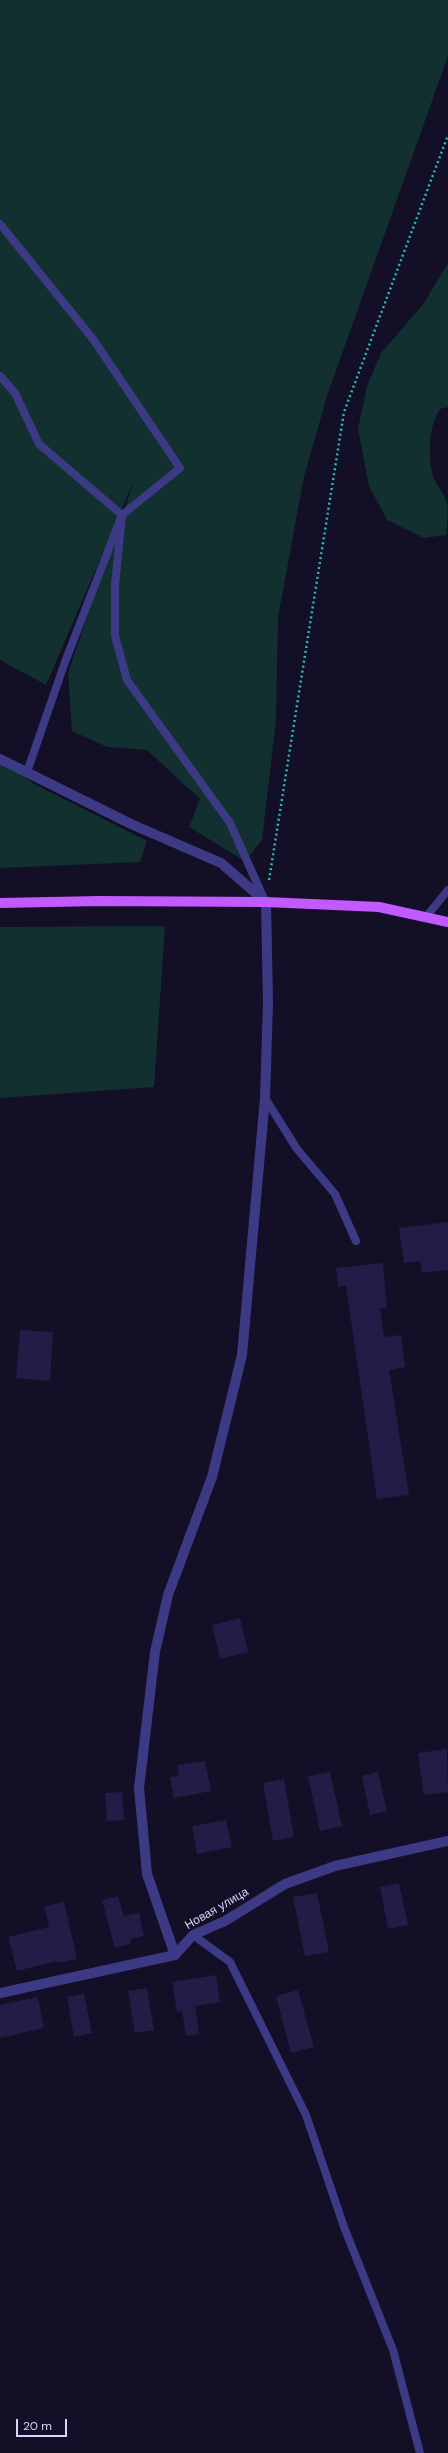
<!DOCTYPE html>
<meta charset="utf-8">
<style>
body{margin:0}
#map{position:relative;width:448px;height:2453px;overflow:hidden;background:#130f26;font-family:"DM Sans",sans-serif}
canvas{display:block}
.scale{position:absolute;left:16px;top:2419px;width:51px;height:18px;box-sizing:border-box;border:2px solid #d9d4ff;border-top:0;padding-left:5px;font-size:12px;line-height:14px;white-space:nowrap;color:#d9d4ff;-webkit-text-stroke:3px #130f26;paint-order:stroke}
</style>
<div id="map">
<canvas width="448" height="2453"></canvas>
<div class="scale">20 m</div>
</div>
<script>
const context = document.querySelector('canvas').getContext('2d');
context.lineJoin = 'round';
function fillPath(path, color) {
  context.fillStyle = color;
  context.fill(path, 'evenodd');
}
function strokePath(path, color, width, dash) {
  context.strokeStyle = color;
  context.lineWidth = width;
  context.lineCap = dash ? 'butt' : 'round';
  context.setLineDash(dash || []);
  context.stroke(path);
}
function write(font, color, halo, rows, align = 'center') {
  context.font = font + ' "DM Sans",sans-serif';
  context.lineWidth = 4;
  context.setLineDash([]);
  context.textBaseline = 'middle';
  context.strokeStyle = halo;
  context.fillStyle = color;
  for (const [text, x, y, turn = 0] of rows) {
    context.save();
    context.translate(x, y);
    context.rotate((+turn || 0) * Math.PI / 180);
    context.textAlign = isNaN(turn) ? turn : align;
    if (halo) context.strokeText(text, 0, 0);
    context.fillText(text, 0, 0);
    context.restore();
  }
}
const green = new Path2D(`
 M 0,0 L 448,0 L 448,56 L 327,396 L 304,477 L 278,617 L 276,720 L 262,840 L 245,861 L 189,827 L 200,799 L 147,750 L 107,747 L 72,731 L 68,673 L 135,478 L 46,685 L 0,660 Z
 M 448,263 L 448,407 L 440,409 C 429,425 428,453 432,472 C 434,484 443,491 447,502 C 448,509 448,528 446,535 L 424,538 L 387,520 L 369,486 L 358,429 L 367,386 L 381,353 L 424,303 Z
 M 0,756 L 34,784 L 147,841 L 140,862 L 0,868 Z
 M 165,926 L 154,1087 L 0,1098 L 0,927 Z`);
const building = new Path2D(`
 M 448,1222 L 448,1270 L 422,1273 L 420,1261 L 404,1263 L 399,1228 Z
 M 383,1263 L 387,1308 L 380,1308 L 384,1337 L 401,1335 L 405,1367 L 389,1370 L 409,1495 L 377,1499 L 346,1286 L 338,1287 L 336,1268 Z
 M 20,1330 L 53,1332 L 50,1381 L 16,1378 Z
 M 240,1618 L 248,1652 L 220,1659 L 212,1625 Z
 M 447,1749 L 448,1792 L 424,1795 L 418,1753 Z
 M 205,1761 L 211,1791 L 174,1798 L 170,1777 L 179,1776 L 177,1765 Z
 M 330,1772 L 342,1826 L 320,1831 L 308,1776 Z
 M 378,1772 L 387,1811 L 370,1815 L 362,1776 Z
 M 284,1779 L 294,1837 L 273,1841 L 263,1783 Z
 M 122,1792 L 124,1820 L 107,1821 L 105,1793 Z
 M 226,1820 L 232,1847 L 197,1854 L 192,1826 Z
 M 399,1883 L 408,1925 L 388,1929 L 380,1887 Z
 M 317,1893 L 329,1952 L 305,1956 L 293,1897 Z
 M 118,1896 L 124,1916 L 139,1913 L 144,1936 L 130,1939 L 131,1944 L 115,1948 L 102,1900 Z
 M 64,1902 L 77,1959 L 57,1963 L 57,1961 L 17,1971 L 8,1937 L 49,1927 L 44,1906 Z
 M 216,1975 L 220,2002 L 195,2006 L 199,2034 L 186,2036 L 182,2011 L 177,2012 L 172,1982 Z
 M 147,1988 L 154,2030 L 135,2033 L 128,1991 Z
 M 298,1990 L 314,2047 L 291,2053 L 276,1996 Z
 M 84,1994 L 92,2033 L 74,2037 L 67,1997 Z
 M 38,1997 L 44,2028 L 0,2038 L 0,2005 Z`);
const path = new Path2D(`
 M 269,880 L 344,412 L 448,135`);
const lane = new Path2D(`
 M 0,224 L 93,339 L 180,468 L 122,515 L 65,662 L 27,772
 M 0,376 L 15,393 L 39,444 L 122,515 L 115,585 L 115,636 L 127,680 L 230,823 L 265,901
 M 426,917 L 448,890
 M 265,1098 L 297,1149 L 335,1194 L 356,1241
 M 193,1935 L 230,1962 L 306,2115 L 344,2227 L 393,2350 L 420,2453`);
const street = new Path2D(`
 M 0,759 L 131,824 L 221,863 L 266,902 L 268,1003 L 265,1098 L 242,1355 L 212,1477 L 168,1595 L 155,1652 L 139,1788 L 147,1874 L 175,1955
 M 0,1993 L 175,1955 L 193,1935 L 225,1921 L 285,1884 L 335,1866 L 448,1841`);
const primary = new Path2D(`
 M 0,903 L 99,901 L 266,902 L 379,907 L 448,922`);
const streetNames = [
 ["Новая улица",217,1909,-30]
];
fillPath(green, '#12302f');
fillPath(building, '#241b47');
strokePath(path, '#2fb8b0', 2.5, [2, 3]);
strokePath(lane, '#3d3a85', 8);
strokePath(street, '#3d3a85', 10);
strokePath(primary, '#c25bff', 10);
write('12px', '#d9d4ff', '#130f26', streetNames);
</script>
